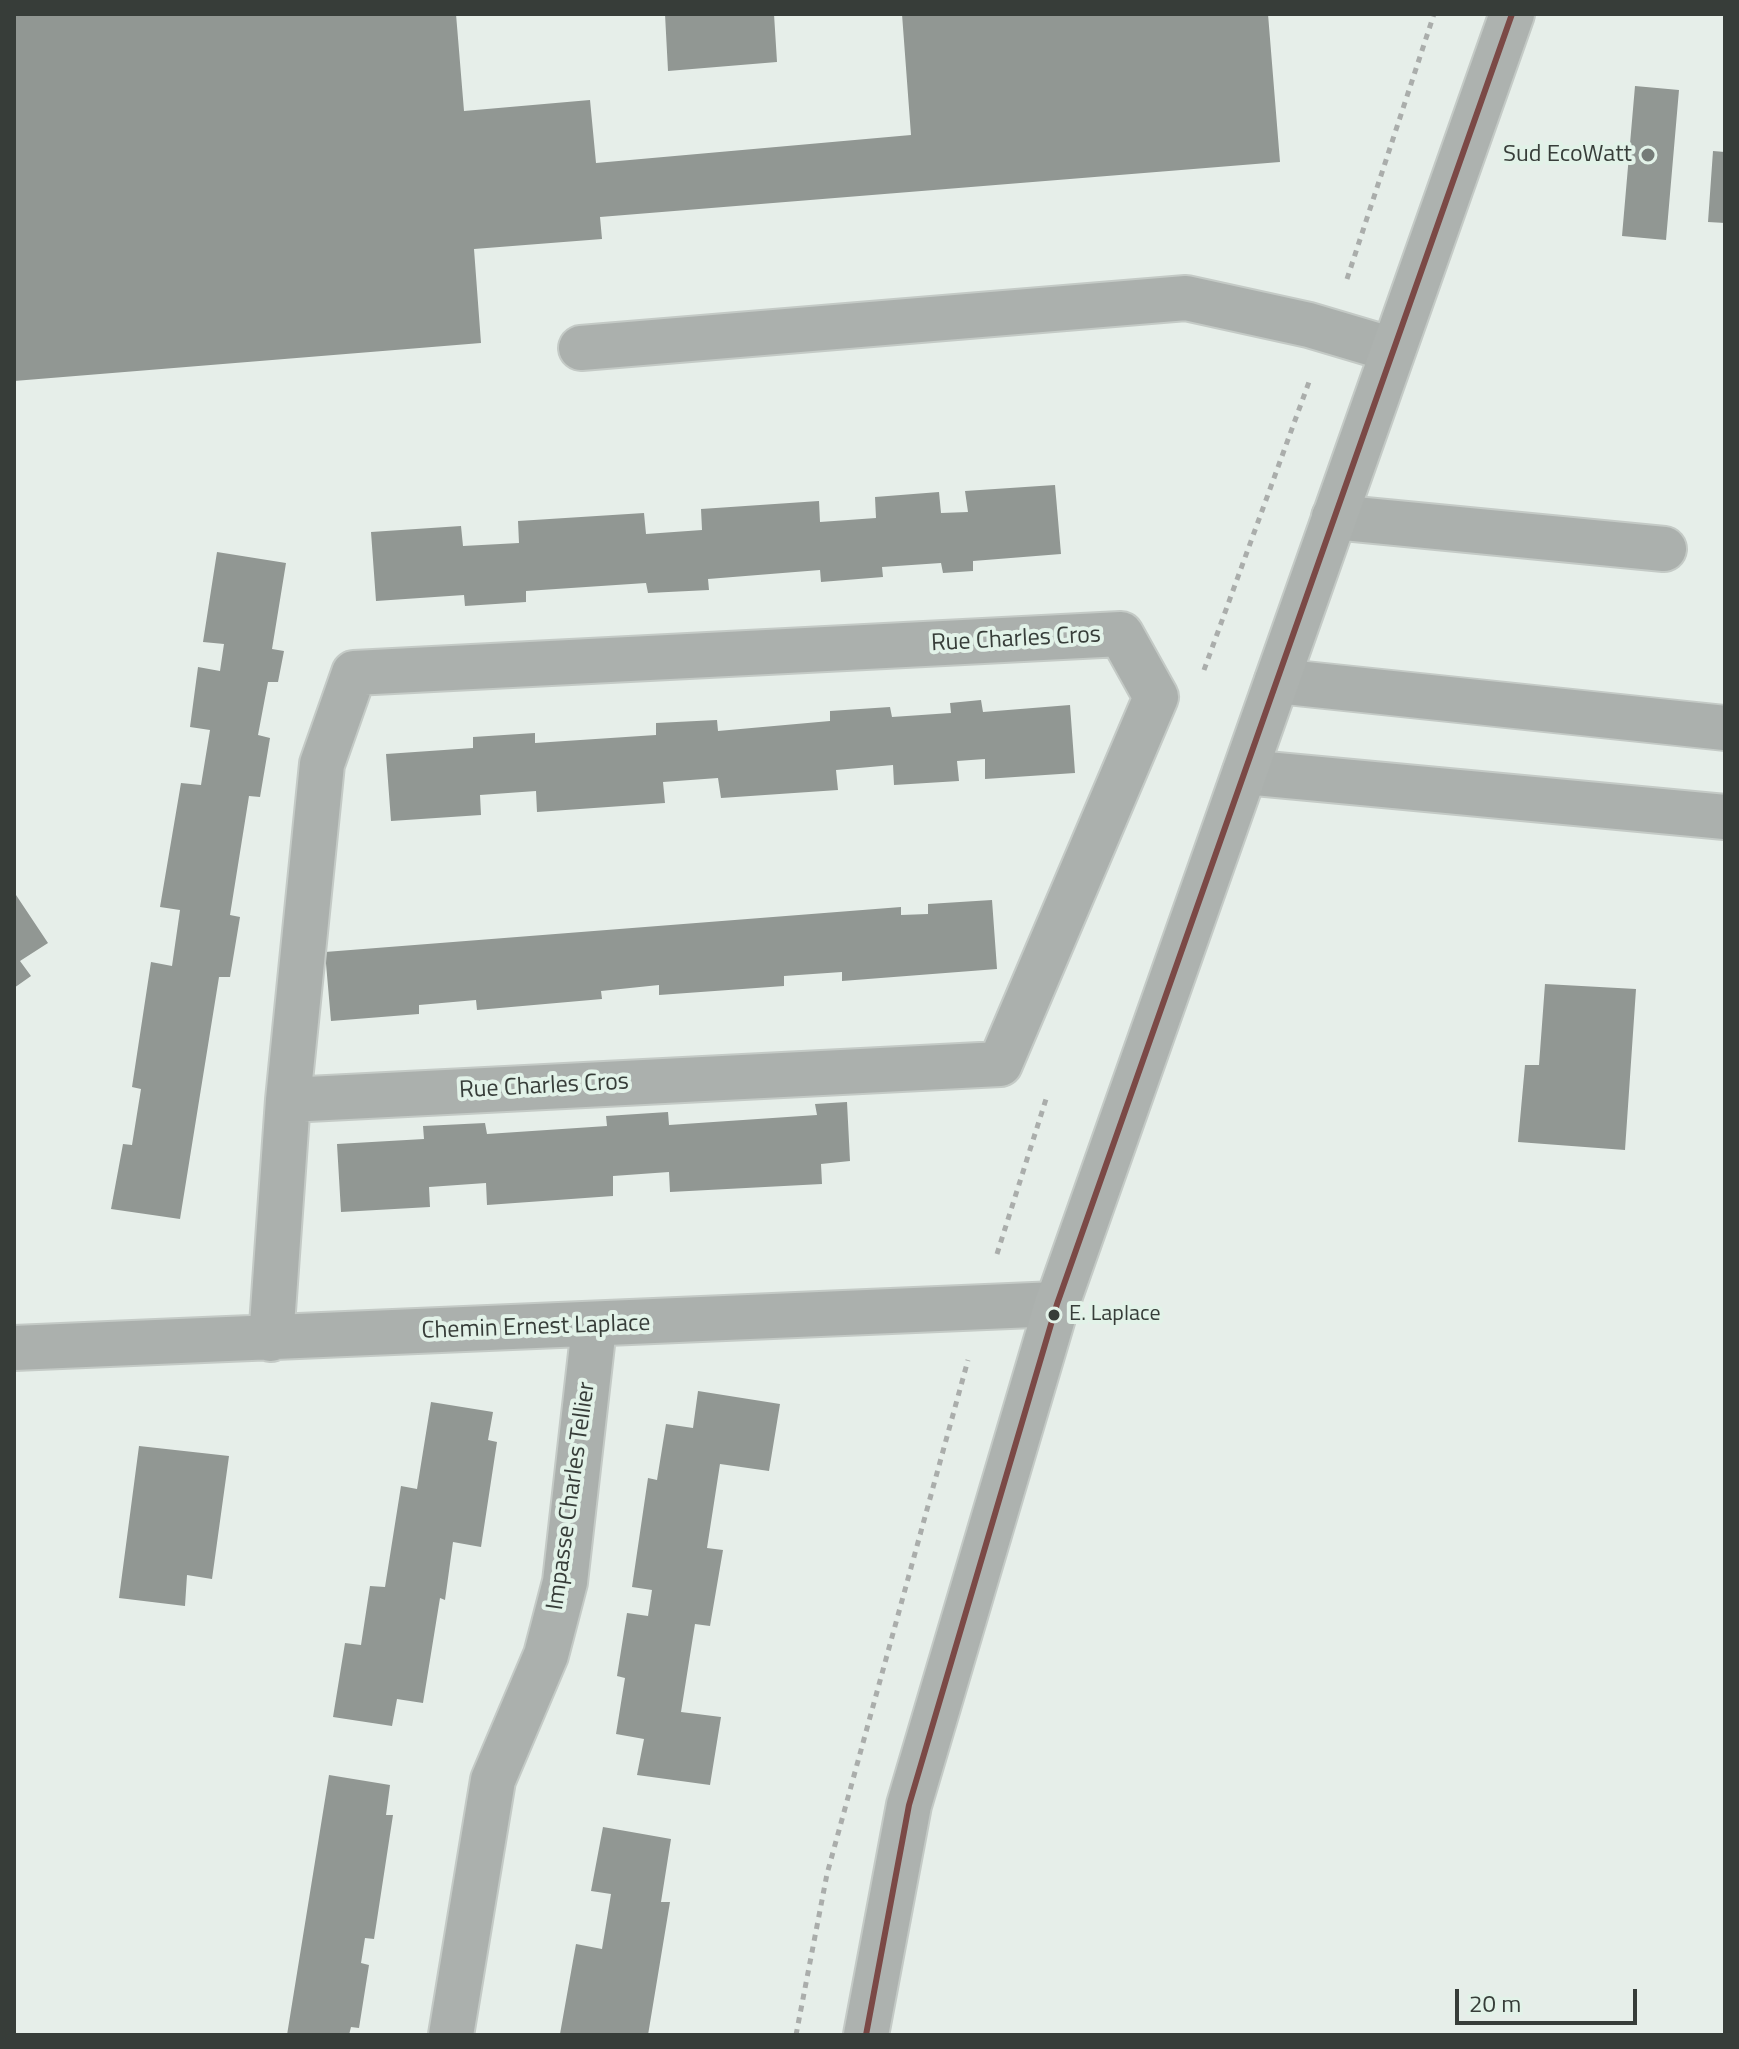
<!DOCTYPE html>
<style>
body{margin:0}
#map{position:relative;width:1739px;height:2049px;overflow:hidden;background:#e6eee9;font-family:"Titillium Web",sans-serif}
canvas{display:block}
.frame{position:absolute;inset:0;border:16px solid #373d39;pointer-events:none}
.scale{position:absolute;left:1455px;top:1989px;width:182px;height:36px;box-sizing:border-box;border:4px solid #373d39;border-top:0;padding-left:10px;font-size:24px;line-height:28px;white-space:nowrap;color:#373d39;-webkit-text-stroke:6px #e2f2e8;paint-order:stroke}
</style>
<div id="map">
<canvas width="1739" height="2049"></canvas>
<div class="frame"></div>
<div class="scale">20 m</div>
</div>
<script>
const context = document.querySelector('canvas').getContext('2d');
context.lineJoin = 'round';
function fillPath(path, color) {
  context.fillStyle = color;
  context.fill(path, 'evenodd');
}
function strokePath(path, color, width, dash) {
  context.strokeStyle = color;
  context.lineWidth = width;
  context.lineCap = dash ? 'butt' : 'round';
  context.setLineDash(dash || []);
  context.stroke(path);
}
function write(font, color, halo, rows, align = 'center') {
  context.font = font + ' "Titillium Web",sans-serif';
  context.lineWidth = 8;
  context.setLineDash([]);
  context.textBaseline = 'middle';
  context.strokeStyle = halo;
  context.fillStyle = color;
  for (const [text, x, y, turn = 0] of rows) {
    context.save();
    context.translate(x, y);
    context.rotate((+turn || 0) * Math.PI / 180);
    context.textAlign = isNaN(turn) ? turn : align;
    if (halo) context.strokeText(text, 0, 0);
    context.fillText(text, 0, 0);
    context.restore();
  }
}
const building = new Path2D(`
 M 14,14 L 456,14 L 464,111 L 590,100 L 596,163 L 911,135 L 902,14 L 1268,14 L 1280,162 L 600,217 L 602,239 L 474,249 L 481,343 L 14,381 Z
 M 665,14 L 774,14 L 777,62 L 668,71 Z
 M 1635,86 L 1679,90 L 1666,240 L 1622,236 Z
 M 1713,151 L 1725,152 L 1725,223 L 1708,222 Z
 M 1055,485 L 1061,554 L 973,561 L 973,571 L 943,573 L 941,563 L 882,567 L 883,577 L 821,582 L 820,570 L 708,579 L 709,590 L 648,593 L 646,583 L 526,591 L 526,602 L 465,606 L 464,595 L 376,601 L 371,532 L 461,526 L 463,546 L 519,543 L 518,521 L 644,513 L 646,534 L 702,530 L 701,509 L 819,501 L 820,522 L 876,518 L 875,497 L 939,492 L 941,513 L 968,512 L 965,491 Z
 M 217,552 L 286,563 L 272,649 L 284,651 L 278,682 L 268,682 L 258,735 L 270,738 L 260,797 L 249,796 L 230,915 L 240,917 L 230,977 L 219,977 L 180,1219 L 111,1209 L 123,1144 L 132,1145 L 141,1089 L 132,1087 L 151,962 L 172,966 L 180,910 L 160,907 L 181,783 L 201,785 L 210,730 L 190,727 L 198,667 L 220,671 L 224,644 L 203,642 Z
 M 981,700 L 983,712 L 1070,705 L 1075,773 L 985,779 L 985,759 L 957,761 L 959,781 L 894,785 L 893,765 L 836,770 L 838,790 L 721,798 L 718,778 L 663,782 L 665,803 L 537,812 L 536,791 L 480,795 L 481,815 L 391,821 L 386,754 L 473,748 L 473,737 L 535,733 L 535,743 L 656,735 L 656,723 L 717,720 L 718,731 L 830,721 L 830,711 L 890,707 L 892,717 L 951,713 L 950,703 Z
 M 14,892 L 48,943 L 20,961 L 31,976 L 14,988 Z
 M 992,900 L 997,969 L 842,981 L 842,972 L 784,976 L 784,986 L 659,995 L 659,985 L 601,991 L 602,999 L 477,1010 L 476,1000 L 419,1005 L 419,1014 L 331,1021 L 325,952 L 901,907 L 901,915 L 928,914 L 928,904 Z
 M 1545,984 L 1636,989 L 1625,1150 L 1518,1142 L 1525,1065 L 1539,1065 Z
 M 847,1102 L 850,1161 L 821,1164 L 822,1184 L 670,1192 L 669,1172 L 613,1176 L 613,1196 L 487,1205 L 486,1183 L 429,1187 L 430,1207 L 341,1212 L 337,1144 L 424,1139 L 423,1126 L 485,1123 L 487,1134 L 607,1126 L 606,1116 L 668,1112 L 669,1125 L 817,1115 L 815,1104 Z
 M 698,1391 L 780,1404 L 769,1471 L 720,1464 L 707,1548 L 723,1550 L 710,1626 L 695,1624 L 681,1712 L 721,1717 L 710,1785 L 637,1775 L 644,1739 L 616,1734 L 625,1678 L 617,1676 L 627,1613 L 648,1616 L 652,1590 L 632,1587 L 648,1478 L 657,1480 L 666,1424 L 693,1428 Z
 M 431,1402 L 493,1412 L 488,1440 L 497,1442 L 481,1547 L 453,1542 L 445,1600 L 440,1598 L 423,1703 L 397,1699 L 392,1726 L 333,1717 L 345,1643 L 361,1645 L 370,1586 L 385,1587 L 401,1486 L 417,1489 Z
 M 139,1446 L 229,1456 L 212,1579 L 187,1575 L 185,1606 L 119,1598 Z
 M 329,1775 L 390,1785 L 386,1815 L 393,1815 L 374,1939 L 365,1938 L 361,1963 L 369,1965 L 359,2028 L 351,2027 L 349,2035 L 287,2035 Z
 M 603,1827 L 671,1839 L 661,1902 L 670,1902 L 648,2035 L 560,2034 L 576,1944 L 602,1949 L 611,1894 L 591,1891 Z`);
const path = new Path2D(`
 M 1347,279 L 1434,14
 M 1204,670 L 1309,382
 M 997,1254 L 1047,1096
 M 796,2035 L 827,1874 L 968,1360`);
const minor = new Path2D(`
 M 581,348 L 1186,298 L 1309,325 L 1393,350
 M 1334,517 L 1664,549
 M 1277,681 L 1725,728
 M 1245,772 L 1725,817
 M 271,1339 L 288,1100 L 322,764 L 354,673 L 1121,634 L 1156,697 L 1000,1064 L 288,1100
 M 14,1348 L 1057,1304
 M 451,2035 L 493,1780 L 546,1655 L 565,1582 L 594,1327`);
const major = new Path2D(`
 M 866,2035 L 909,1805 L 1057,1304 L 1512,14`);
const bus1 = new Path2D(`
 M 866,2035 L 909,1805 L 1057,1304 L 1512,14`);
const markers = [
 [1648,155,8,"#747b77"],
 [1054,1315,7,"#373d39"]
];
const busNames = [
 ["E. Laplace",1069,1315]
];
const poiNames = [
 ["Sud EcoWatt",1632,155]
];
const streetNames = [
 ["Rue Charles Cros",1016,640,-3],
 ["Rue Charles Cros",544,1087,-3],
 ["Chemin Ernest Laplace",536,1328,-2],
 ["Impasse Charles Tellier",572,1496,-82]
];
fillPath(building, '#919793');
strokePath(minor, '#c4cac6', 48);
strokePath(major, '#c4cac6', 48);
strokePath(path, '#aaadab', 5, [6, 6]);
strokePath(minor, '#abb0ad', 44);
strokePath(major, '#adb2af', 44);
strokePath(bus1, '#7b4946', 6);
for (const [x, y, r, color] of markers) {
  const dot = new Path2D();
  dot.arc(x, y, r, 0, 2 * Math.PI);
  context.fillStyle = color;
  context.fill(dot);
  strokePath(dot, '#e2f2e8', 3);
}
write('22px', '#373d39', '#e2f2e8', busNames, 'left');
write('24px', '#373d39', '#e2f2e8', poiNames, 'right');
write('24px', '#373d39', '#e2f2e8', streetNames);
</script>
